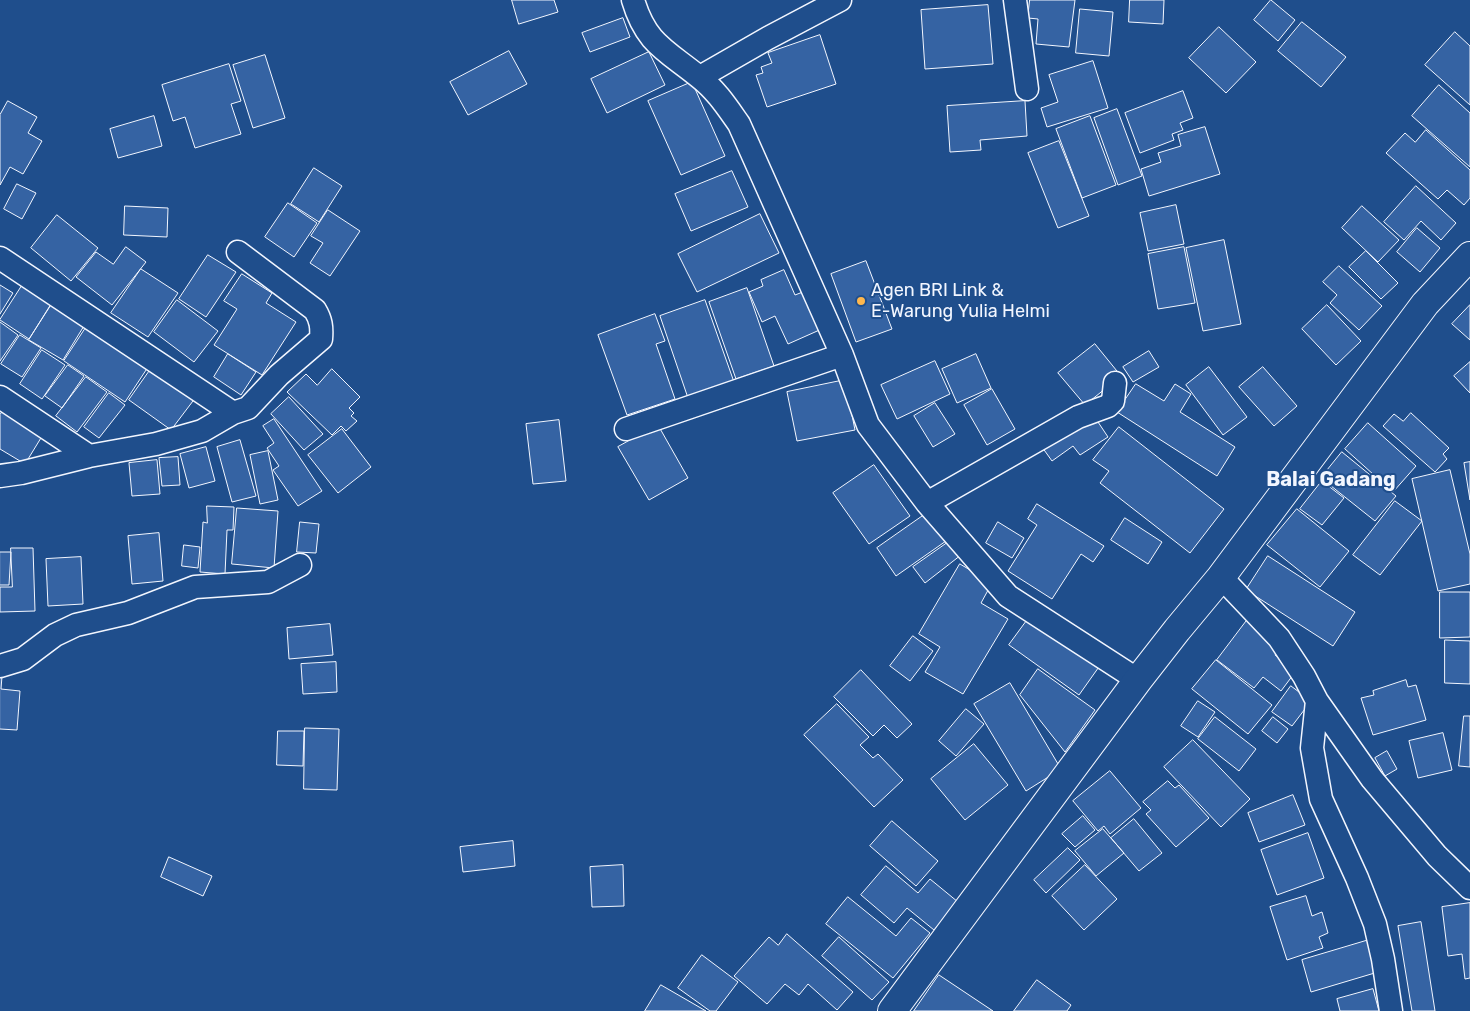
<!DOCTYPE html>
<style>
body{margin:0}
canvas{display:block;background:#1f4e8c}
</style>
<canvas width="1470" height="1011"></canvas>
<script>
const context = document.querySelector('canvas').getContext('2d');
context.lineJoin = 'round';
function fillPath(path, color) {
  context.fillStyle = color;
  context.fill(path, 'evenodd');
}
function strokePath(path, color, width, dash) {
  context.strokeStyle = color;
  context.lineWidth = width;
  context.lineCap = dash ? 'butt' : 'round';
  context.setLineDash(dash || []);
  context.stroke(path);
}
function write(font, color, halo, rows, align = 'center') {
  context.font = font + ' Rubik,sans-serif';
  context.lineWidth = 4;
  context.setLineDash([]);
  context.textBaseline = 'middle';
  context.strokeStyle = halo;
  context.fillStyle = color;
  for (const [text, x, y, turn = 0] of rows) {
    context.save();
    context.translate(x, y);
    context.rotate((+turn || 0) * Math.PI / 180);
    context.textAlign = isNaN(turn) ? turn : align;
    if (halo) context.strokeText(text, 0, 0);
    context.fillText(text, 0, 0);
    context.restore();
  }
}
const building = new Path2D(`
 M 512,0 L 554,0 L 558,12 L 519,24 Z
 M 1030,0 L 1075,0 L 1069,47 L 1036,44 L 1038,19 L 1028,18 Z
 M 1130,0 L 1164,0 L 1163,24 L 1129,22 Z
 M 1271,0 L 1295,20 L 1278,41 L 1254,20 Z
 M 988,5 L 993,64 L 925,69 L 921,10 Z
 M 1080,9 L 1113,12 L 1109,56 L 1076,53 Z
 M 623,18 L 630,37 L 590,52 L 582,33 Z
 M 1302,22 L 1346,57 L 1321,87 L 1278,51 Z
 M 1219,27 L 1256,62 L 1226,93 L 1189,58 Z
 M 1455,32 L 1470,46 L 1470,105 L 1425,65 Z
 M 820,35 L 836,84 L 767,107 L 756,75 L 763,73 L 761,67 L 772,63 L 768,53 Z
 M 509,51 L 527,84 L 468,115 L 450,82 Z
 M 649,52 L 665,85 L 607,113 L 591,79 Z
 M 265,55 L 285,118 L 253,128 L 233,65 Z
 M 1093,61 L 1108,108 L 1047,127 L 1041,108 L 1058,102 L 1049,75 Z
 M 229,64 L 241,101 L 231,104 L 241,134 L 195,148 L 185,117 L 173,121 L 162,85 Z
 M 692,82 L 725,156 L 681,175 L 648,101 Z
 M 1439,85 L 1470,113 L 1470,167 L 1412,116 Z
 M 1183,91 L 1193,118 L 1180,123 L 1183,130 L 1172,134 L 1174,140 L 1140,153 L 1125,113 Z
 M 8,101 L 37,117 L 28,133 L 42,141 L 23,174 L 10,167 L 0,185 L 0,115 Z
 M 1025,101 L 1027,136 L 980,140 L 981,150 L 950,152 L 947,106 Z
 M 1117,109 L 1142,176 L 1118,185 L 1094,118 Z
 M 154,116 L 162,146 L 118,158 L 110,129 Z
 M 1090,116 L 1116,185 L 1082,198 L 1056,129 Z
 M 1205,127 L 1220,174 L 1149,196 L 1141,169 L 1161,162 L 1158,153 L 1181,146 L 1178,135 Z
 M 1426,130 L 1470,170 L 1470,198 L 1464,205 L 1447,190 L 1438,199 L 1386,153 L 1405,133 L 1415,142 Z
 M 1059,141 L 1089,216 L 1058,228 L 1028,153 Z
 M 314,168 L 342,186 L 319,222 L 291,204 Z
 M 732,171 L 748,207 L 691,231 L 675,194 Z
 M 17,184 L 36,193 L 22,219 L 4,209 Z
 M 1416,186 L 1456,223 L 1441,240 L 1421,221 L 1404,240 L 1384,222 Z
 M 288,203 L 317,223 L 294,257 L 265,237 Z
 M 1176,205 L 1184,244 L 1148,251 L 1140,213 Z
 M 125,206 L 168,208 L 167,237 L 124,235 Z
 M 1362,206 L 1399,240 L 1378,262 L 1342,228 Z
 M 328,210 L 360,231 L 330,276 L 310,263 L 323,243 L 311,236 Z
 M 760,214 L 779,253 L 697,292 L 678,254 Z
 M 57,215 L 98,248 L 71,281 L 31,248 Z
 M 1417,228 L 1440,248 L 1420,272 L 1397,252 Z
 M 1224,240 L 1241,324 L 1203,331 L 1186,248 Z
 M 126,247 L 146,262 L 112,305 L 76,277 L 96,252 L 113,264 Z
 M 1184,247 L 1195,303 L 1158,309 L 1148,254 Z
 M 1366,251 L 1398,283 L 1381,299 L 1349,267 Z
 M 208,255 L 236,272 L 206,317 L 179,299 Z
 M 866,261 L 892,329 L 856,342 L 831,274 Z
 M 1339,266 L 1382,306 L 1359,330 L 1330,303 L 1337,295 L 1323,282 Z
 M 141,269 L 178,293 L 148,337 L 111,313 Z
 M 784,270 L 795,295 L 808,290 L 824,328 L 788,344 L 775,316 L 762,322 L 749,292 L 763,286 L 761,280 Z
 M 242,274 L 272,293 L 266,303 L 296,322 L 262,375 L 214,345 L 237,309 L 224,301 Z
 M 25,281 L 54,300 L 29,339 L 0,320 Z
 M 0,285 L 13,293 L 0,314 Z
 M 747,288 L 774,366 L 736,379 L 709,302 Z
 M 54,300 L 87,321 L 63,360 L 29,340 Z
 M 177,300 L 218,331 L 194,362 L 154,332 Z
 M 705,300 L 734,382 L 688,398 L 660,316 Z
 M 1327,305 L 1361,341 L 1336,365 L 1302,329 Z
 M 1470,305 L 1470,340 L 1452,324 Z
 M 655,314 L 665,341 L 656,344 L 675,399 L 627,415 L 598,335 Z
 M 0,322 L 18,335 L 0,361 Z
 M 89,323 L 150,364 L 125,402 L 64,361 Z
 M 20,335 L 41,348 L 22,377 L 1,364 Z
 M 1095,344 L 1121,376 L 1085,405 L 1058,373 Z
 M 42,350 L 65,365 L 42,399 L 20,384 Z
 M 1149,351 L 1159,367 L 1133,382 L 1123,367 Z
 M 228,354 L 256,372 L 241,395 L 214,377 Z
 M 976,354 L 991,388 L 957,403 L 942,369 Z
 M 935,361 L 950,394 L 897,419 L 881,385 Z
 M 1470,362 L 1470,393 L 1454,376 Z
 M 68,365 L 84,376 L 62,408 L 45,396 Z
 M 153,366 L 196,397 L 171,430 L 129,400 Z
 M 1209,367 L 1247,417 L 1223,435 L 1186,385 Z
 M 1263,367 L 1297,406 L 1274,426 L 1239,387 Z
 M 332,369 L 360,397 L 349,408 L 354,413 L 351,416 L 357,421 L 346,431 L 341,426 L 332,435 L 287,392 L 306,374 L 317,385 Z
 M 86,377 L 107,392 L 77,432 L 56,416 Z
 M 845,380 L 855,430 L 797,441 L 787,392 Z
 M 1136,384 L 1164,401 L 1175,384 L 1191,394 L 1180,412 L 1235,447 L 1217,476 L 1117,412 Z
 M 992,389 L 1015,429 L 987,445 L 964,405 Z
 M 109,393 L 125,405 L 99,438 L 84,427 Z
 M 289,397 L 323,434 L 304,450 L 271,414 Z
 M 935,403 L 955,434 L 933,447 L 914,416 Z
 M 4,409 L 44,433 L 25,464 L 0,449 L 0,415 Z
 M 1092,413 L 1108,437 L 1080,455 L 1073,446 L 1052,461 L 1042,447 Z
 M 1411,413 L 1449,448 L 1443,454 L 1447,459 L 1435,472 L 1383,426 L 1394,414 L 1403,421 Z
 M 274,419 L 322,491 L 298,506 L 273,470 L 279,466 L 267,448 L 274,443 L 263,426 Z
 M 559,420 L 566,481 L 533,484 L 526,424 Z
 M 1368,423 L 1416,466 L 1393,492 L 1345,449 Z
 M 658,425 L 688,478 L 649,500 L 618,447 Z
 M 1119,427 L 1224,509 L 1190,553 L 1100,483 L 1109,471 L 1093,460 Z
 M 342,429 L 371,467 L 338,493 L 308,455 Z
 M 240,440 L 256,496 L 232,502 L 217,447 Z
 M 206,447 L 215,481 L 189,488 L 180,454 Z
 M 268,451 L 278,500 L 260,504 L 250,455 Z
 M 1342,452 L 1396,496 L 1375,521 L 1321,478 Z
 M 178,457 L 180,485 L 162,486 L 159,458 Z
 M 157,460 L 160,494 L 132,496 L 129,463 Z
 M 1470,462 L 1470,500 L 1464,463 Z
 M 874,465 L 910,516 L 869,544 L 833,493 Z
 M 1450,470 L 1470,554 L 1470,584 L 1438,591 L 1412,479 Z
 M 1322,481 L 1344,498 L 1322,525 L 1300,509 Z
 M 1395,501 L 1422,521 L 1380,575 L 1353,555 Z
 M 1037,504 L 1104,546 L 1093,562 L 1081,554 L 1052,599 L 1008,571 L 1037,525 L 1028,519 Z
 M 207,506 L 234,507 L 233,530 L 227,530 L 225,574 L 200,572 L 203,522 L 207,523 Z
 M 237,508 L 278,511 L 274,568 L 232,564 Z
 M 1297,509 L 1349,551 L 1320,587 L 1267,545 Z
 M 927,513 L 946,541 L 896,576 L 877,548 Z
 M 1125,518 L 1162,542 L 1148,564 L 1111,540 Z
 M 300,522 L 319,524 L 316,553 L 297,552 Z
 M 998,522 L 1024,538 L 1012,558 L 986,543 Z
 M 159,533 L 163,581 L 132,584 L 128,536 Z
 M 950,541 L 961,555 L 925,583 L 913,567 Z
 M 184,545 L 200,547 L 198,568 L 182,566 Z
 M 11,548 L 33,548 L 35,611 L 0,612 L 0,587 L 12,587 Z
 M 0,552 L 11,552 L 9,585 L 0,585 Z
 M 1268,556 L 1355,612 L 1333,646 L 1246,590 Z
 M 81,557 L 83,604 L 48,606 L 46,559 Z
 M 960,564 L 992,583 L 981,603 L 1008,619 L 963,694 L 925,672 L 940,647 L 919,634 Z
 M 1440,592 L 1470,592 L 1470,637 L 1440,638 Z
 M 1031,615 L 1101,664 L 1079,695 L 1009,645 Z
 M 1248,619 L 1282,645 L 1275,655 L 1296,671 L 1281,691 L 1263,677 L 1254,688 L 1217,660 Z
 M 330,624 L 333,655 L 289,659 L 287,628 Z
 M 913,636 L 933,651 L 910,681 L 890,666 Z
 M 1445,640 L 1470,641 L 1470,684 L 1445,683 Z
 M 1216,660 L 1272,705 L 1248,734 L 1192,689 Z
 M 336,662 L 337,692 L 303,694 L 301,664 Z
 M 1038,669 L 1095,710 L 1065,752 L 1020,695 Z
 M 861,670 L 912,724 L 897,738 L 884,725 L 873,736 L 834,697 Z
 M 0,676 L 2,676 L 1,689 L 20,691 L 17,730 L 0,729 Z
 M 1406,680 L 1408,687 L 1416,685 L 1426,720 L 1373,735 L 1361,698 L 1374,695 L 1373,691 Z
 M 1010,683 L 1061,769 L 1026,791 L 974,704 Z
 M 1291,686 L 1311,701 L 1292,726 L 1272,712 Z
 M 1198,701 L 1215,712 L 1198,737 L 1181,726 Z
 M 837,704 L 869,737 L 860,745 L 873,758 L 878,754 L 903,780 L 874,807 L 804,735 Z
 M 966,709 L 984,724 L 956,756 L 939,741 Z
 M 1464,716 L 1470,716 L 1470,767 L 1459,766 Z
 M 1215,717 L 1256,749 L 1239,771 L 1198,739 Z
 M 1273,717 L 1288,729 L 1277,743 L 1262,731 Z
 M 305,728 L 339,729 L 337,790 L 304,789 Z
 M 278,731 L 304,731 L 303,766 L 277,765 Z
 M 1443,733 L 1452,770 L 1418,778 L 1409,741 Z
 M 1193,740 L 1250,799 L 1221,827 L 1164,767 Z
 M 974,744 L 1008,785 L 965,820 L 931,779 Z
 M 1387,751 L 1397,769 L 1385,776 L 1375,758 Z
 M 1110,771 L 1141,808 L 1110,834 L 1104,826 L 1098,831 L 1073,801 Z
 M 1168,781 L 1175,788 L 1179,785 L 1209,818 L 1176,847 L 1146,814 L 1151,810 L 1143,802 Z
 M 1293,795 L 1305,825 L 1259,842 L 1248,813 Z
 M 1083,816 L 1095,830 L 1075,847 L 1062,834 Z
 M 1134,819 L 1162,853 L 1139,871 L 1111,838 Z
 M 892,821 L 938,861 L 916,886 L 870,846 Z
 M 1103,829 L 1124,853 L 1096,876 L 1075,851 Z
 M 1308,833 L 1324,878 L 1277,895 L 1261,850 Z
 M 513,841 L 515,866 L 463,872 L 460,847 Z
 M 1068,848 L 1080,860 L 1046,893 L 1034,880 Z
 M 169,857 L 212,876 L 203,896 L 161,877 Z
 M 623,865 L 624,906 L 592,907 L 590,867 Z
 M 1085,865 L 1117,899 L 1084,930 L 1052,896 Z
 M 886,866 L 918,893 L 930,879 L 958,902 L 934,930 L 907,908 L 894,923 L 861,895 Z
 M 1306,896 L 1312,916 L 1322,912 L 1328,933 L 1319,937 L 1323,948 L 1287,960 L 1270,907 Z
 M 848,897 L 896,936 L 911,918 L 930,933 L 893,978 L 826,924 Z
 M 1470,903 L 1470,978 L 1465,979 L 1462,954 L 1448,956 L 1442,907 Z
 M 1421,922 L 1435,1011 L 1412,1011 L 1398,926 Z
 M 787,934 L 853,992 L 837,1010 L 808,984 L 799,995 L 785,984 L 767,1004 L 734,976 L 769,937 L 778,945 Z
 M 839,937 L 889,982 L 872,1000 L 822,956 Z
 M 1369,940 L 1378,972 L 1311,992 L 1302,960 Z
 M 702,955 L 738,982 L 716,1011 L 710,1011 L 678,988 Z
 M 939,975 L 993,1011 L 914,1011 Z
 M 1037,980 L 1071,1005 L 1067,1011 L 1014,1011 Z
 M 661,985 L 706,1011 L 645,1011 Z
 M 1373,989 L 1379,1011 L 1340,1011 L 1337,999 Z`);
const street = new Path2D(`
 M 633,0 C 646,44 666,50 699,77 C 716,90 727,107 739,124 L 842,355 L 868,425 L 927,503 L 1008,596 L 1138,680
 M 1015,0 L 1027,89
 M 700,77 L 768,38 L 840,0
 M 0,258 L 233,413
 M 0,397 L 89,456
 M 626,429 L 842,355
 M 0,476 L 21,473 L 89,456 L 156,444 L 202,431 L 233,413 L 248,408 L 279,375 L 321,339 C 322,327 321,320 315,310 L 238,252
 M 927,503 L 1078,417 L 1108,406 L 1113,401 L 1115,383
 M 1221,577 L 1279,638 L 1304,676 L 1317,701 L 1372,779 L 1437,856 L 1470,888
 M 0,666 L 23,659 L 55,635 L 76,625 L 128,613 L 195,587 L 268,582 L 300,565
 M 1317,701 L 1312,748 L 1321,799 L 1357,878 L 1375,924 L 1383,959 L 1391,1011`);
const secondary = new Path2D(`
 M 892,1011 L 1138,680 L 1177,630 L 1221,577 L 1425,304 L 1470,256`);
const markers = [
 [861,301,5,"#ffb74d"]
];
const poiNames = [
 ["Agen BRI Link &",871,291],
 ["E-Warung Yulia Helmi",871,312]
];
const quarterNames = [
 ["Balai Gadang",1331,480]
];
fillPath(building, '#3563a3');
strokePath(building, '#f2f6ff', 1);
strokePath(street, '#f2f6ff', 25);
strokePath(secondary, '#f2f6ff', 30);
strokePath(street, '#1f4e8c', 22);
strokePath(secondary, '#1f4e8c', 28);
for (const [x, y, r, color] of markers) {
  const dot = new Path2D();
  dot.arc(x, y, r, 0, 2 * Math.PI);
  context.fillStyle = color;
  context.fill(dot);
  strokePath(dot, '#1f4e8c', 2);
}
write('18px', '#f2f6ff', '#1f4e8c', poiNames, 'left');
write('bold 20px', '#f2f6ff', '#1f4e8c', quarterNames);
</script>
